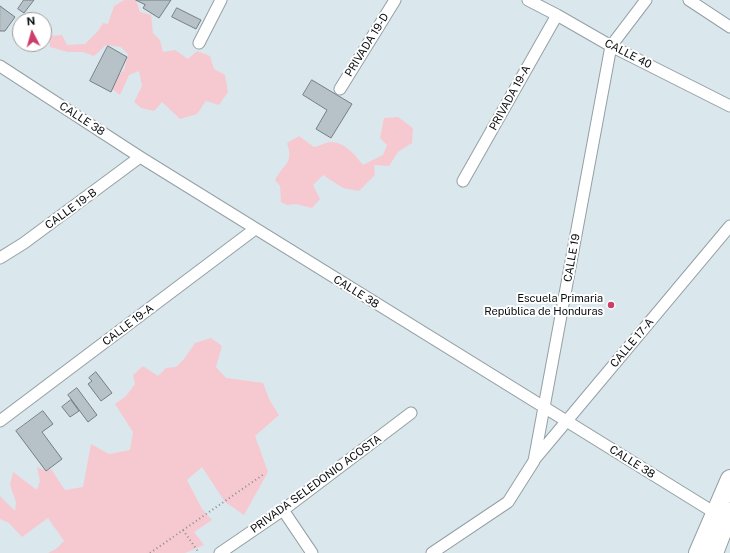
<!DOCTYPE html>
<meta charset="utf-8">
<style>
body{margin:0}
#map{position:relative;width:730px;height:553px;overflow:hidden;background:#dae7ec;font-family:"Public Sans",sans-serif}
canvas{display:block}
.north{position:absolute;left:12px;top:12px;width:40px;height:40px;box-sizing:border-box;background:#fff;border:1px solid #9d9e9f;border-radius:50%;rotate:354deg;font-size:11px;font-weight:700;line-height:16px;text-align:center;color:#090d0f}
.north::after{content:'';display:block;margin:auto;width:14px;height:18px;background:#cd3f6b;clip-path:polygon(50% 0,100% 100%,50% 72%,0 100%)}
</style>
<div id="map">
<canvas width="730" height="553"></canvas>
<div class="north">N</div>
</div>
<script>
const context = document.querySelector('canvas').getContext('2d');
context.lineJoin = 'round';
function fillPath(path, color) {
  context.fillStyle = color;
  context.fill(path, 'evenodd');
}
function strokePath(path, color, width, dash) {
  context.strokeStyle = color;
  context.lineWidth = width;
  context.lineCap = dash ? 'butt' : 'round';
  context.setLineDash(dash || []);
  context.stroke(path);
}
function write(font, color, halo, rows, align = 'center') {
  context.font = font + ' "Public Sans",sans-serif';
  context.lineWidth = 4;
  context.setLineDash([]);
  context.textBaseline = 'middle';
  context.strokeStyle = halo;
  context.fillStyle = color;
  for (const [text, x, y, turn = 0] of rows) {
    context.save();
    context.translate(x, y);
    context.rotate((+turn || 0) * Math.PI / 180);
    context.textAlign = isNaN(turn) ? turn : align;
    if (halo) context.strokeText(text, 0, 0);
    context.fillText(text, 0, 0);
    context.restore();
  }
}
const green = new Path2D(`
 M 124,0 L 136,0 L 140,12 L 151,15 L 153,33 L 160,40 L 163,52 L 175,50 L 188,59 L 197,51 L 210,56 L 214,69 L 225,75 L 228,92 L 219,105 L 206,101 L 197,114 L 180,119 L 162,102 L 154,111 L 141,108 L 134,102 L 142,86 L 139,71 L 129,75 L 120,95 L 111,88 L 117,77 L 124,70 L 128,54 L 121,47 L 106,45 L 94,56 L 83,52 L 68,52 L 50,47 L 49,36 L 62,35 L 67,45 L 85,44 L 98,31 L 103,23 L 108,24 L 114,6 Z
 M 398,117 L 413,128 L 412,143 L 398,152 L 389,166 L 374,165 L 375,175 L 359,191 L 343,188 L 323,175 L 313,185 L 320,199 L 312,208 L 296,204 L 287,205 L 281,202 L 280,186 L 275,180 C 284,163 294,164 287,143 L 299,136 L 314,147 C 319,146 325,143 330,142 C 345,142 355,155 363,165 L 383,155 L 387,145 L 380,138 L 384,118 Z
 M 211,338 L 222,346 L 216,367 L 226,378 L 263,383 L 270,401 L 279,415 L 255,436 L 268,472 L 244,515 L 225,502 L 202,467 L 187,480 L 202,509 L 212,520 L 194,532 L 204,545 L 185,553 L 48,553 L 56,549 L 64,541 L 48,518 L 22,537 L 9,523 L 0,519 L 0,496 L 15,511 L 16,502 L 10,485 L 13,472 L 37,490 L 40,481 L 37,467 L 46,471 L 51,469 L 65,490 L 83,487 L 91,444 L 109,454 L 130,450 L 133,432 L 115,404 L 126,396 L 135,384 L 133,375 L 143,366 L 158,376 L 166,368 L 176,367 L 184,359 L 195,343 Z`);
const building = new Path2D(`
 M 24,0 L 34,0 L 24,13 L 18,9 Z
 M 136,0 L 171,0 L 159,18 L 143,8 L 145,5 Z
 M 0,6 L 15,17 L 5,31 L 0,31 Z
 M 177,8 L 201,20 L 196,29 L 172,17 Z
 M 108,46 L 127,57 L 111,92 L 90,81 Z
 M 312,80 L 352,104 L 331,138 L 316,129 L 327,110 L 303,95 Z
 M 96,372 L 112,393 L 101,401 L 88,384 L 92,381 L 89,378 Z
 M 77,388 L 97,415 L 88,422 L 68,395 Z
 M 71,400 L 79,411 L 70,417 L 62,407 Z
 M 43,411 L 53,424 L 42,432 L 62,459 L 46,471 L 16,431 Z`);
const path = new Path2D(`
 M 183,530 L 199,553
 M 150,553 L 264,474`);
const minor = new Path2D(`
 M 528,0 L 557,15 L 611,46 L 730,106
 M 689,0 L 730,27
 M 199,43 L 221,0
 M 0,66 L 140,157 L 715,513
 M 340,89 L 395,0
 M 463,181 L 557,15
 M 0,258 L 24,243 L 140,157
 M 0,421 L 255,229
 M 534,460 L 730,226
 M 283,510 L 312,553
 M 220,553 L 283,510 L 411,413
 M 432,553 L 508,502 L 534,461 L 611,46 L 646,0`);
const primary = new Path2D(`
 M 698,553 L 730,479
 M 714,553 L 730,512`);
const markers = [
 [611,305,4,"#cd3f6b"]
];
const streetNames = [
 ["PRIVADA 19-D",367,45,-58],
 ["CALLE 40",628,54,27],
 ["PRIVADA 19-A",510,98,-61],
 ["CALLE 38",82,119,33],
 ["CALLE 19-B",71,209,-36],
 ["CALLE 19",572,258,-80],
 ["CALLE 38",356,292,32],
 ["CALLE 19-A",128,325,-37],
 ["CALLE 17-A",632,343,-50],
 ["CALLE 38",632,462,32],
 ["PRIVADA SELEDONIO ACOSTA",316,484,-36]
];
const poiNames = [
 ["Escuela Primaria",603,299],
 ["República de Honduras",603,312]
];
fillPath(green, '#f6c9d1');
fillPath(building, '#b6c2c7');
strokePath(building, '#747f84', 1);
strokePath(minor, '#94a0a5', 13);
strokePath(primary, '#94a0a5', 20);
strokePath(path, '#868f93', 2, [1, 3]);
strokePath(minor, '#fff', 11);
strokePath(primary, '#fff', 18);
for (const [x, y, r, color] of markers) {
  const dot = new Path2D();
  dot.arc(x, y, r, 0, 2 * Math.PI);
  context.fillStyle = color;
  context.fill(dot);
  strokePath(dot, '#fff', 1.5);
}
write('11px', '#090d0f', '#fff', streetNames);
write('11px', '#090d0f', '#fff', poiNames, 'right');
</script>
